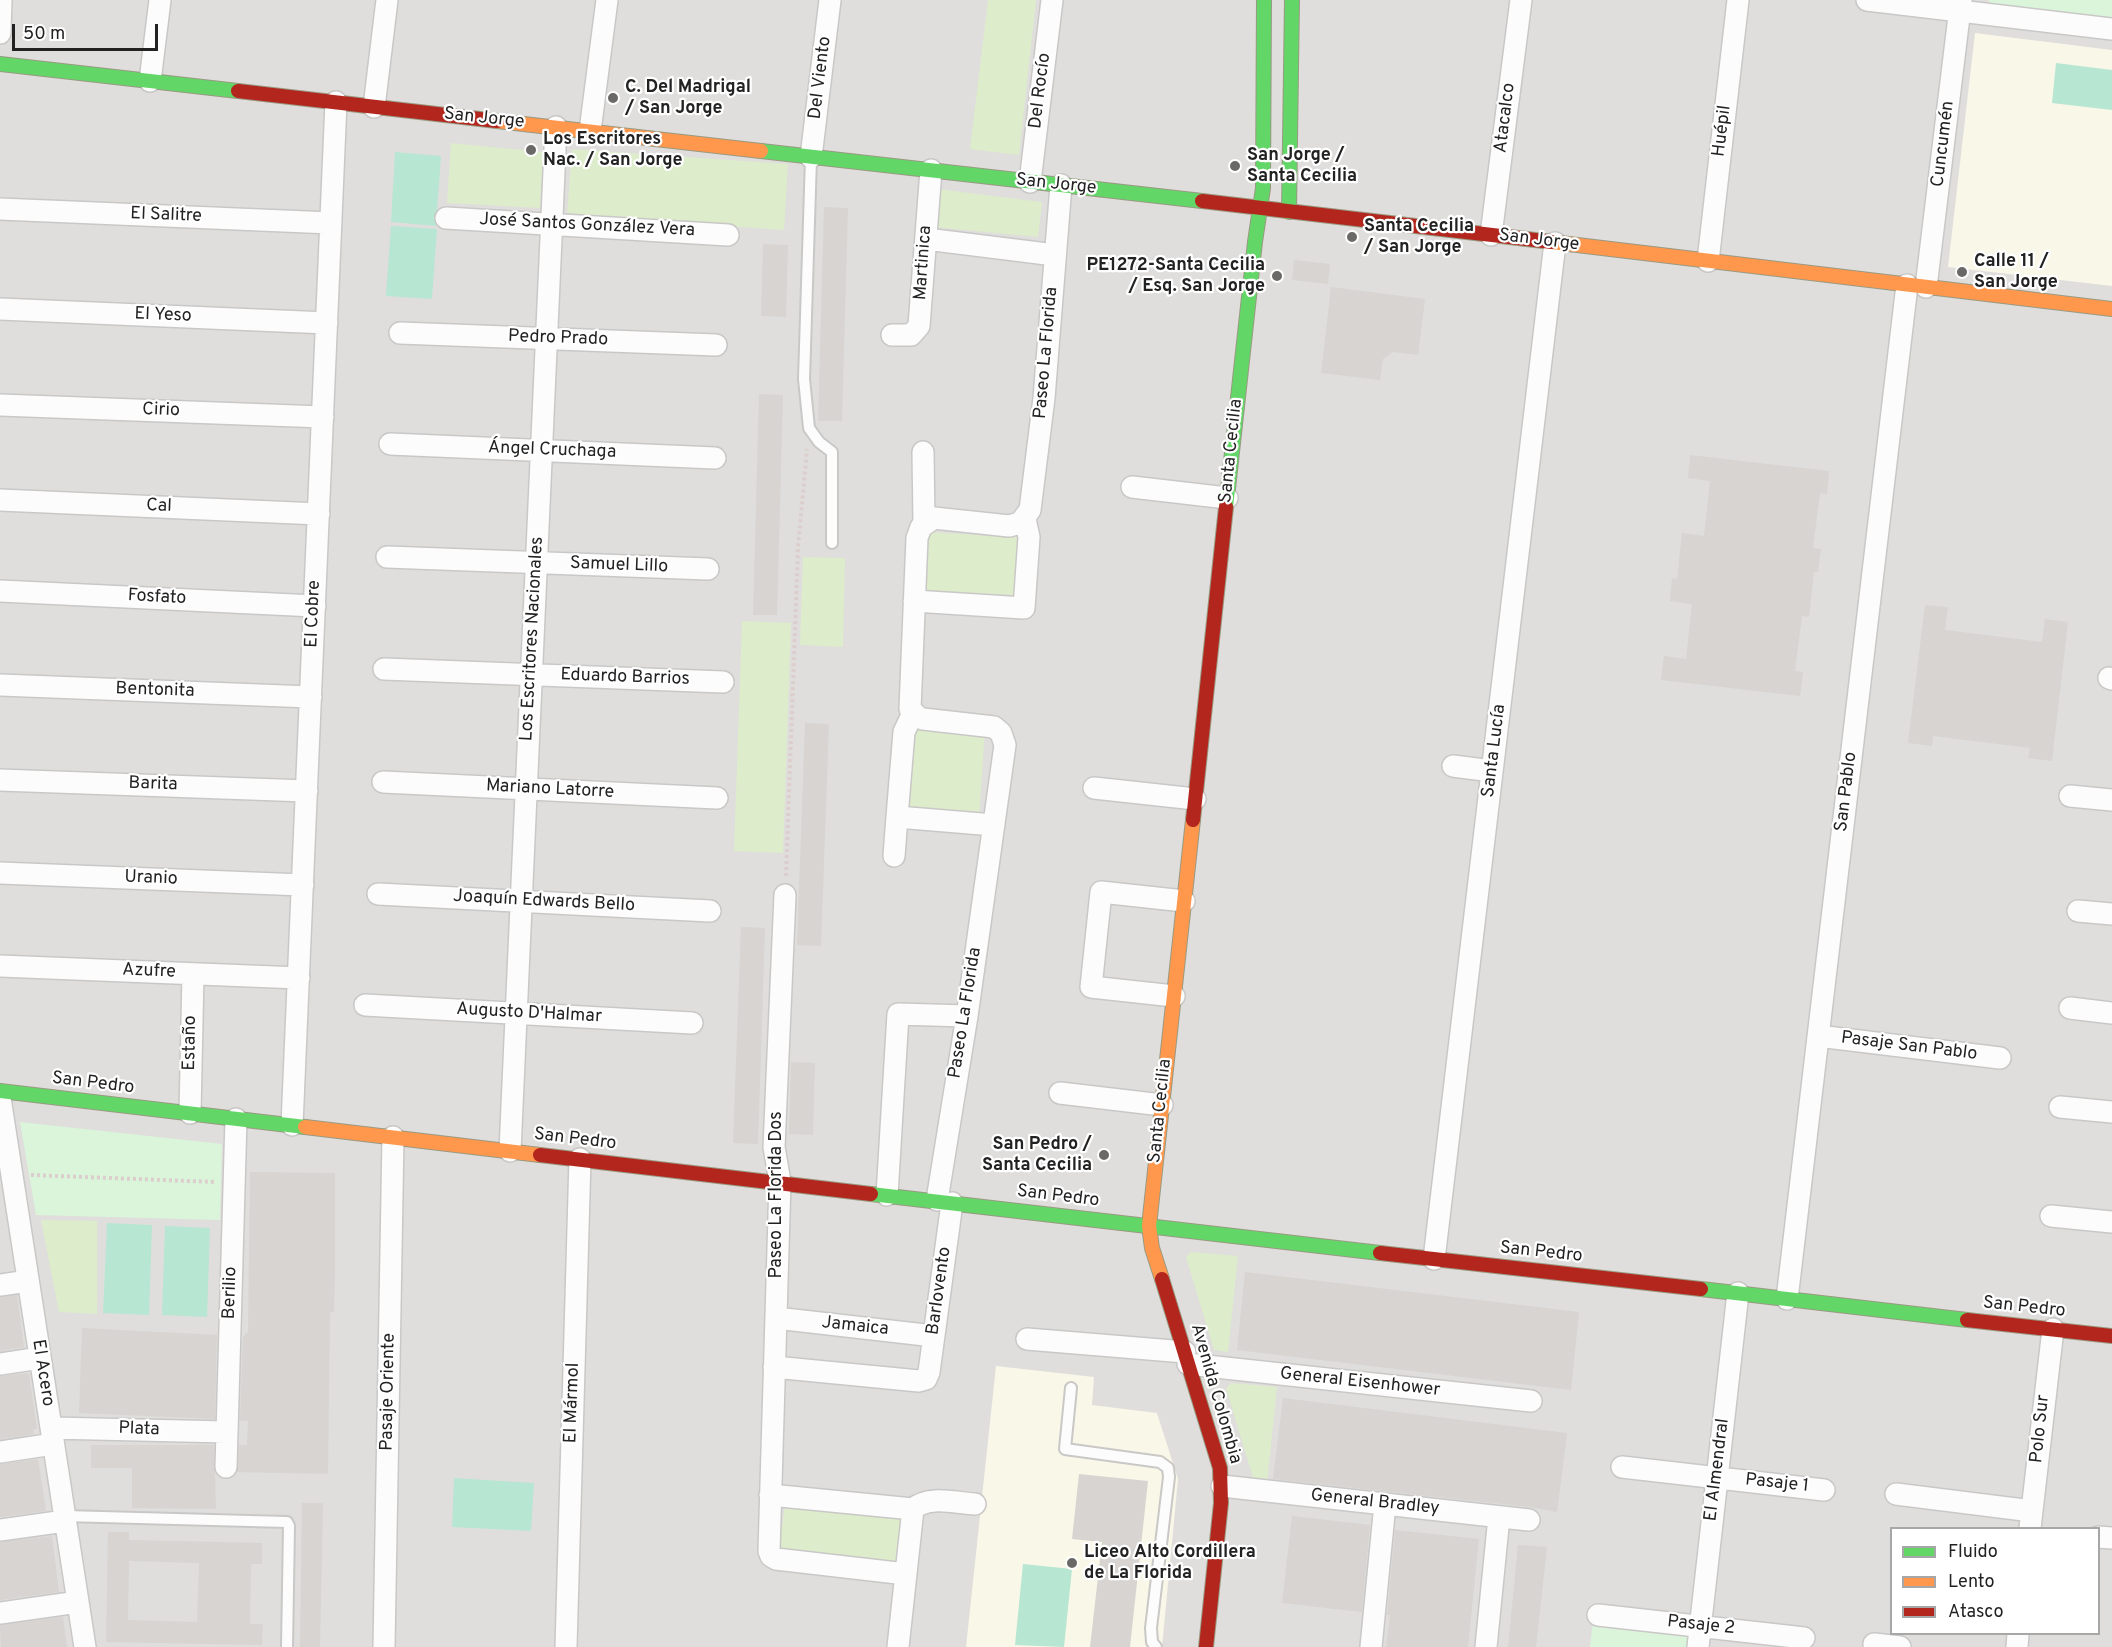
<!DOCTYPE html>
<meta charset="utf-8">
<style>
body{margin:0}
#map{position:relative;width:2112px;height:1647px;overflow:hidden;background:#f0eeeb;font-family:Overpass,sans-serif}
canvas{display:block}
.legend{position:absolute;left:1890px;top:1527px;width:210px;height:108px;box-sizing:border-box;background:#fff;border:2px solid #a7a7a7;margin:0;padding:8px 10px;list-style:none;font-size:18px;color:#222}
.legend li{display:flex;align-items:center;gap:12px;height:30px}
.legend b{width:30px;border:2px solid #a7a7a7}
.scale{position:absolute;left:12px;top:24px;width:146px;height:27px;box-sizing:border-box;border:3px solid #222;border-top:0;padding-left:8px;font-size:18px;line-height:21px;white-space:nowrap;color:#222;-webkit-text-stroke:4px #fff;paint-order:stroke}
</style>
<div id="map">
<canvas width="2112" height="1647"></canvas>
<ul class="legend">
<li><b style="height:8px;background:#63d668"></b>Fluido</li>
<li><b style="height:8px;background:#ff974d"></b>Lento</li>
<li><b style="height:8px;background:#b3261e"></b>Atasco</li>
</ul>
<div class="scale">50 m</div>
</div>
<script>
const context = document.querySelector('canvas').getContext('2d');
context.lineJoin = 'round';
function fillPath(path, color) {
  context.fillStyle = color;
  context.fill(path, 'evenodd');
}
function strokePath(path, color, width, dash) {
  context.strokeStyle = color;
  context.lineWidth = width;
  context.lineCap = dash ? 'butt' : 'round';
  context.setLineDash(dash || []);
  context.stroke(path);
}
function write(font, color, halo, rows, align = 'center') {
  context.font = font + ' Overpass,sans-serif';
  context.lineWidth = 4.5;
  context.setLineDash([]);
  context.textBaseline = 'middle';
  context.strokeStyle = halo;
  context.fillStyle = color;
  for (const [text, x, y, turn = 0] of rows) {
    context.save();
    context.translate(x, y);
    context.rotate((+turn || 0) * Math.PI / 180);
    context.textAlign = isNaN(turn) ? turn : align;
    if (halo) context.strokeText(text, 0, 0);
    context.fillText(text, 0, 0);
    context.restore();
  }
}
const residential = new Path2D(`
 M 0,0 L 2112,0 L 2112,1647 L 0,1647 ZM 1892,1528 L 2098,1528 L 2098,1634 L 1892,1634 Z`);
const education = new Path2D(`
 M 1975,33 L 2112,50 L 2112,286 L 1948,267 Z
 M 996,1366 L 1094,1377 L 1092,1405 L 1157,1413 L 1178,1479 L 1162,1647 L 966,1647 Z`);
const grass = new Path2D(`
 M 988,0 L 1036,0 L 1019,155 L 970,149 Z
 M 451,143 L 543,152 L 540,208 L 447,203 Z
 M 572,149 L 788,164 L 784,230 L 567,215 Z
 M 937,189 L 1042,202 L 1038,237 L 933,227 Z
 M 929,532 L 1024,538 L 1019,613 L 924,606 Z
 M 803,557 L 845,558 L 843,647 L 800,645 Z
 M 742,621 L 791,623 L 783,853 L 734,851 Z
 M 913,724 L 985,729 L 979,818 L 908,813 Z
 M 41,1220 L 97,1221 L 97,1314 L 59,1312 Z
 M 1191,1252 L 1238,1256 L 1228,1352 L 1214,1350 L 1186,1257 Z
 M 1231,1383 L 1277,1387 L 1267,1483 L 1254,1481 L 1226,1388 Z
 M 785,1504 L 903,1517 L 898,1565 L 779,1552 Z`);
const park = new Path2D(`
 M 1989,0 L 2112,0 L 2112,18 L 1989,4 Z
 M 20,1122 L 222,1144 L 220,1220 L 36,1215 Z
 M 1593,1621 L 1688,1634 L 1686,1647 L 1590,1647 Z`);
const pitch = new Path2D(`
 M 2056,63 L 2112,70 L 2112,110 L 2052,103 Z
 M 395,152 L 441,156 L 436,226 L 391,222 Z
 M 391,226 L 437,229 L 432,299 L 386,296 Z
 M 107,1223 L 152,1225 L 149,1315 L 103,1313 Z
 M 165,1226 L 210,1228 L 207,1317 L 162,1315 Z
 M 454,1478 L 534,1483 L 531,1531 L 452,1527 Z
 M 1023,1564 L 1072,1569 L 1064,1647 L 1015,1645 Z`);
const building = new Path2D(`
 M 824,207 L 848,208 L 842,421 L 818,421 Z
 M 763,244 L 788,245 L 786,317 L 761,316 Z
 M 1294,260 L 1330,264 L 1328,284 L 1292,280 Z
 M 1331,287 L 1425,299 L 1418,355 L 1393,352 L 1383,359 L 1380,380 L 1321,373 Z
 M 759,394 L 783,395 L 777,615 L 753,615 Z
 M 1690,455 L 1829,471 L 1827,494 L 1820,493 L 1813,548 L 1821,549 L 1818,572 L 1814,572 L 1809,617 L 1802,616 L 1795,671 L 1803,672 L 1800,696 L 1661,680 L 1664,656 L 1686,659 L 1692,604 L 1670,601 L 1672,578 L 1677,579 L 1682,533 L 1704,536 L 1710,481 L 1688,478 Z
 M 1925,605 L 1948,607 L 1945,630 L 2042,642 L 2045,619 L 2068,622 L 2052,761 L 2028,758 L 2030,748 L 1933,736 L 1932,746 L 1908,743 Z
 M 805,723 L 829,724 L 821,946 L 797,945 Z
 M 741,927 L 765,928 L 758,1144 L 733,1143 Z
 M 791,1062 L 815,1063 L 813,1135 L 789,1134 Z
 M 250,1172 L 335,1173 L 335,1275 L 334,1312 L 330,1312 L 328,1474 L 237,1472 L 239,1445 L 247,1445 L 248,1421 L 240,1421 L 243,1336 L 245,1336 L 245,1333 L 248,1333 Z
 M 1245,1272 L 1579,1312 L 1571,1390 L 1237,1350 Z
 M 17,1295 L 24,1347 L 0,1351 L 0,1297 Z
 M 82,1328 L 217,1335 L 215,1419 L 79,1413 Z
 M 29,1373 L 37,1429 L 33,1429 L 34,1434 L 0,1439 L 0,1376 Z
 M 1283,1398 L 1567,1433 L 1557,1512 L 1530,1507 L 1273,1479 Z
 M 91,1445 L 214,1445 L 216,1509 L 132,1508 L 132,1468 L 91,1468 Z
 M 38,1459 L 46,1511 L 0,1517 L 0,1464 Z
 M 1079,1474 L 1148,1481 L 1130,1647 L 1090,1647 L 1102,1542 L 1072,1539 Z
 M 302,1503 L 323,1503 L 320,1647 L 300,1647 Z
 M 1292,1516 L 1370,1525 L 1362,1612 L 1282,1603 Z
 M 1395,1530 L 1479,1539 L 1468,1647 L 1386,1647 L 1390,1615 L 1387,1615 Z
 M 108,1532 L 129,1532 L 129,1540 L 262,1543 L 262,1564 L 251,1564 L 250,1624 L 263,1624 L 262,1645 L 106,1642 ZM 129,1561 L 199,1563 L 197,1622 L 128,1620 Z
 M 52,1536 L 59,1592 L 0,1600 L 0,1542 Z
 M 1518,1545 L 1547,1547 L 1536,1647 L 1508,1647 Z
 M 63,1617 L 67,1647 L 1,1647 L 0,1625 Z`);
const path = new Path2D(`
 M 786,876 L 798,548 L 807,449
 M 31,1175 L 216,1182`);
const lane = new Path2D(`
 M 811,158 L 804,379 L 809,428 L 819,442 L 832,452 L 832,543
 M 1071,1388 L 1065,1449 L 1160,1462 L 1168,1468 L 1169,1477 L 1151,1628 L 1152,1642 L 1156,1647
 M 64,1516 L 287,1522 L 289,1526 L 287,1647`);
const street = new Path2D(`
 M 1867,0 L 2112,29
 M 0,33 L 1,0
 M 150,81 L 160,0
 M 374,107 L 387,0
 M 590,131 L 607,0
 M 811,157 L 830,0
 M 1030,182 L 1052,0
 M 0,209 L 331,223
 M 446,218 L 728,235
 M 1491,235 L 1521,0
 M 926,239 L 1055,255
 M 1708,261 L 1738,0
 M 1926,287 L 1961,0
 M 0,309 L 327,323
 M 400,333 L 716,345
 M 892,335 L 911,335 L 919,326 L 931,170
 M 0,405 L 323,417
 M 390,444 L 715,458
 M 923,452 L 924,523
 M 1132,487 L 1227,498
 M 0,500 L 319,514
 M 387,557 L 708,569
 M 0,591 L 315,606
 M 914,601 L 1024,608 L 1029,537 L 1025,519
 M 384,669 L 723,682
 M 2109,678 L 2112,679
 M 0,685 L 311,697
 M 913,713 L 904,732 L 897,817 L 994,825
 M 1453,766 L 1492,771
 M 0,780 L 307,791
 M 383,782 L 717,798
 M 1094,788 L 1195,799
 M 2070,796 L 2112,800
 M 894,856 L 897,817
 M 0,873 L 303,885
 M 378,894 L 710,911
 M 785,895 L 774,1147 L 780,1182 L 769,1551 L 771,1556 L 776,1559 L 906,1574
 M 2078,911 L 2112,914
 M 0,966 L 299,978
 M 1174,996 L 1091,987 L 1101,892 L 1184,901
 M 365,1005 L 692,1023
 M 2070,1008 L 2112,1013
 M 1818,1036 L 2000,1058
 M 1060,1093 L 1162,1105
 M 0,1098 L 85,1647
 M 2060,1107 L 2112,1112
 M 190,1113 L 193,974
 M 292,1125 L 336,102
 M 510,1151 L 556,127
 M 887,1195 L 898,1014 L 967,1016
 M 937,1200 L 967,1016 L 1005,745 L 1001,733 L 994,727 L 923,719 L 918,717 L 910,709 L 917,538 L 921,527 L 934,518 L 1009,526 L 1020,523 L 1030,510 L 1044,398 L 1061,185
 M 2051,1216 L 2112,1222
 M 1434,1259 L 1555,243
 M 0,1285 L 28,1281
 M 1787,1299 L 1907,285
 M 776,1318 L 934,1336
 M 1027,1339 L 1185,1352
 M 0,1364 L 40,1358
 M 1188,1364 L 1531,1401
 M 774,1367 L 919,1381 L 926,1379 L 929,1372 L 952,1203
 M 51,1428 L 227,1432
 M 0,1452 L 53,1444
 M 226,1467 L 236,1119
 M 1622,1467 L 1824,1490
 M 1222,1486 L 1529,1520
 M 1896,1494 L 2032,1511
 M 770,1495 L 913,1509 C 929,1495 955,1503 975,1504
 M 2030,1528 L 2053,1329
 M 0,1530 L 65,1521
 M 2098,1537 L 2112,1538
 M 0,1613 L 78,1602
 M 1598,1615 L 1804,1638
 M 1874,1644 L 1900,1647
 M 384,1647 L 393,1137
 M 566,1647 L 580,1159
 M 898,1647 L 913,1509
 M 1371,1647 L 1385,1504
 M 1486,1647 L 1499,1517
 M 1698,1647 L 1738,1293
 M 2017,1647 L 2018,1634`);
const fast = new Path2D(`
 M 0,64 L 238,91
 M 761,151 L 1202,201
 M 1289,212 L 1292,0
 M 1226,507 L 1255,242 L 1263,188 L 1264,0
 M 0,1091 L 305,1127
 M 871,1194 L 1380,1253
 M 1701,1289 L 1967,1320`);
const slow = new Path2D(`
 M 497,121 L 761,151
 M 1552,242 L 2112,309
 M 305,1127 L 540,1155
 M 1162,1279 L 1152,1248 L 1149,1226 L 1193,820`);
const jam = new Path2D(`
 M 238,91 L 497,121
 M 1202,201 L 1552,242
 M 1193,820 L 1226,507
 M 540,1155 L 871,1194
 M 1380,1253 L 1701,1289
 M 1162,1279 L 1220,1468 L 1221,1503 L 1206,1647
 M 1967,1320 L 2112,1336`);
const markers = [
 [613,98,6,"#6a6968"],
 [531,150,6,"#6a6968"],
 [1235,166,6,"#6a6968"],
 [1352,237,6,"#6a6968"],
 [1962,272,6,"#6a6968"],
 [1277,276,6,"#6a6968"],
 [1104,1155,6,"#6a6968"],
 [1072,1563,6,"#6a6968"]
];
const streetNames = [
 ["Del Viento",821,78,-83],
 ["Del Rocío",1041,91,-83],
 ["Atacalco",1506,118,-83],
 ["San Jorge",484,119,6],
 ["Huépil",1723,131,-83],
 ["Cuncumén",1944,144,-83],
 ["San Jorge",1056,185,6],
 ["El Salitre",166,216,2],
 ["José Santos González Vera",587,226,3],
 ["San Jorge",1539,241,7],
 ["Martinica",924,263,-86],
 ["El Yeso",163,316,2],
 ["Pedro Prado",558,339,2],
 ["Paseo La Florida",1047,353,-85],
 ["Cirio",161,411,2],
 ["Ángel Cruchaga",552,451,2],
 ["Santa Cecilia",1232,451,-84],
 ["Cal",159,507,2],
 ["Samuel Lillo",619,566,2],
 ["Fosfato",157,598,3],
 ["El Cobre",314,614,-88],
 ["Los Escritores Nacionales",533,639,-87],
 ["Eduardo Barrios",625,678,2],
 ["Bentonita",155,691,2],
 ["Santa Lucía",1495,751,-83],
 ["Barita",153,785,2],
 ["Mariano Latorre",550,790,3],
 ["San Pablo",1847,792,-83],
 ["Uranio",151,879,2],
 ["Joaquín Edwards Bello",544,902,3],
 ["Azufre",149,972,2],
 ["Paseo La Florida",966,1013,-81],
 ["Augusto D'Halmar",529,1014,3],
 ["Estaño",191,1043,-89],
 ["Pasaje San Pablo",1909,1047,7],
 ["San Pedro",93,1084,7],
 ["Santa Cecilia",1161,1111,-84],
 ["San Pedro",575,1140,7],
 ["Paseo La Florida Dos",777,1195,-90],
 ["San Pedro",1058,1197,7],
 ["San Pedro",1541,1253,6],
 ["Barlovento",940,1291,-82],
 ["Berilio",231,1293,-88],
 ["San Pedro",2024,1308,6],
 ["Jamaica",855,1327,6],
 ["El Acero",42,1373,81],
 ["General Eisenhower",1360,1383,6],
 ["Pasaje Oriente",389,1392,-89],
 ["Avenida Colombia",1215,1394,74],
 ["El Mármol",573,1403,-88],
 ["Polo Sur",2041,1429,-84],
 ["Plata",139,1430,2],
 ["El Almendral",1718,1470,-83],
 ["Pasaje 1",1777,1484,6],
 ["General Bradley",1375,1503,6],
 ["Pasaje 2",1701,1626,6]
];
const poiNames = [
 ["C. Del Madrigal",625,88],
 ["/ San Jorge",625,109],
 ["Los Escritores",543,140],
 ["Nac. / San Jorge",543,161],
 ["San Jorge /",1247,156],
 ["Santa Cecilia",1247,177],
 ["Santa Cecilia",1364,227],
 ["/ San Jorge",1364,248],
 ["Calle 11 /",1974,262],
 ["San Jorge",1974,283],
 ["PE1272-Santa Cecilia",1265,266,"right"],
 ["/ Esq. San Jorge",1265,287,"right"],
 ["San Pedro /",1092,1145,"right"],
 ["Santa Cecilia",1092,1166,"right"],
 ["Liceo Alto Cordillera",1084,1553],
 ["de La Florida",1084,1574]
];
fillPath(residential, '#dfdedc');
fillPath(education, '#f8f7e8');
fillPath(grass, '#ddeccb');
fillPath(park, '#daf5da');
fillPath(pitch, '#b7e6d2');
fillPath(building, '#d7d4d2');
strokePath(lane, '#c9c8c7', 14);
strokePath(street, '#c9c8c7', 24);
strokePath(fast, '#999a82', 16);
strokePath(slow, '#999a82', 16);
strokePath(jam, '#999a82', 16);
strokePath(path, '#dccecd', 4, [3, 3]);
strokePath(lane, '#fdfcfc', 10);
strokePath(street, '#fdfcfc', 21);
strokePath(fast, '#63d668', 14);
strokePath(slow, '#ff974d', 14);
strokePath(jam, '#b3261e', 14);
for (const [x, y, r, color] of markers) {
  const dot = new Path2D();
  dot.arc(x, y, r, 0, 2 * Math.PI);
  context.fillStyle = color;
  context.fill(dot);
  strokePath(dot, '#fff', 2);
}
write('18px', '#222', '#fff', streetNames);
write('bold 18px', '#222', '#fff', poiNames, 'left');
</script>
